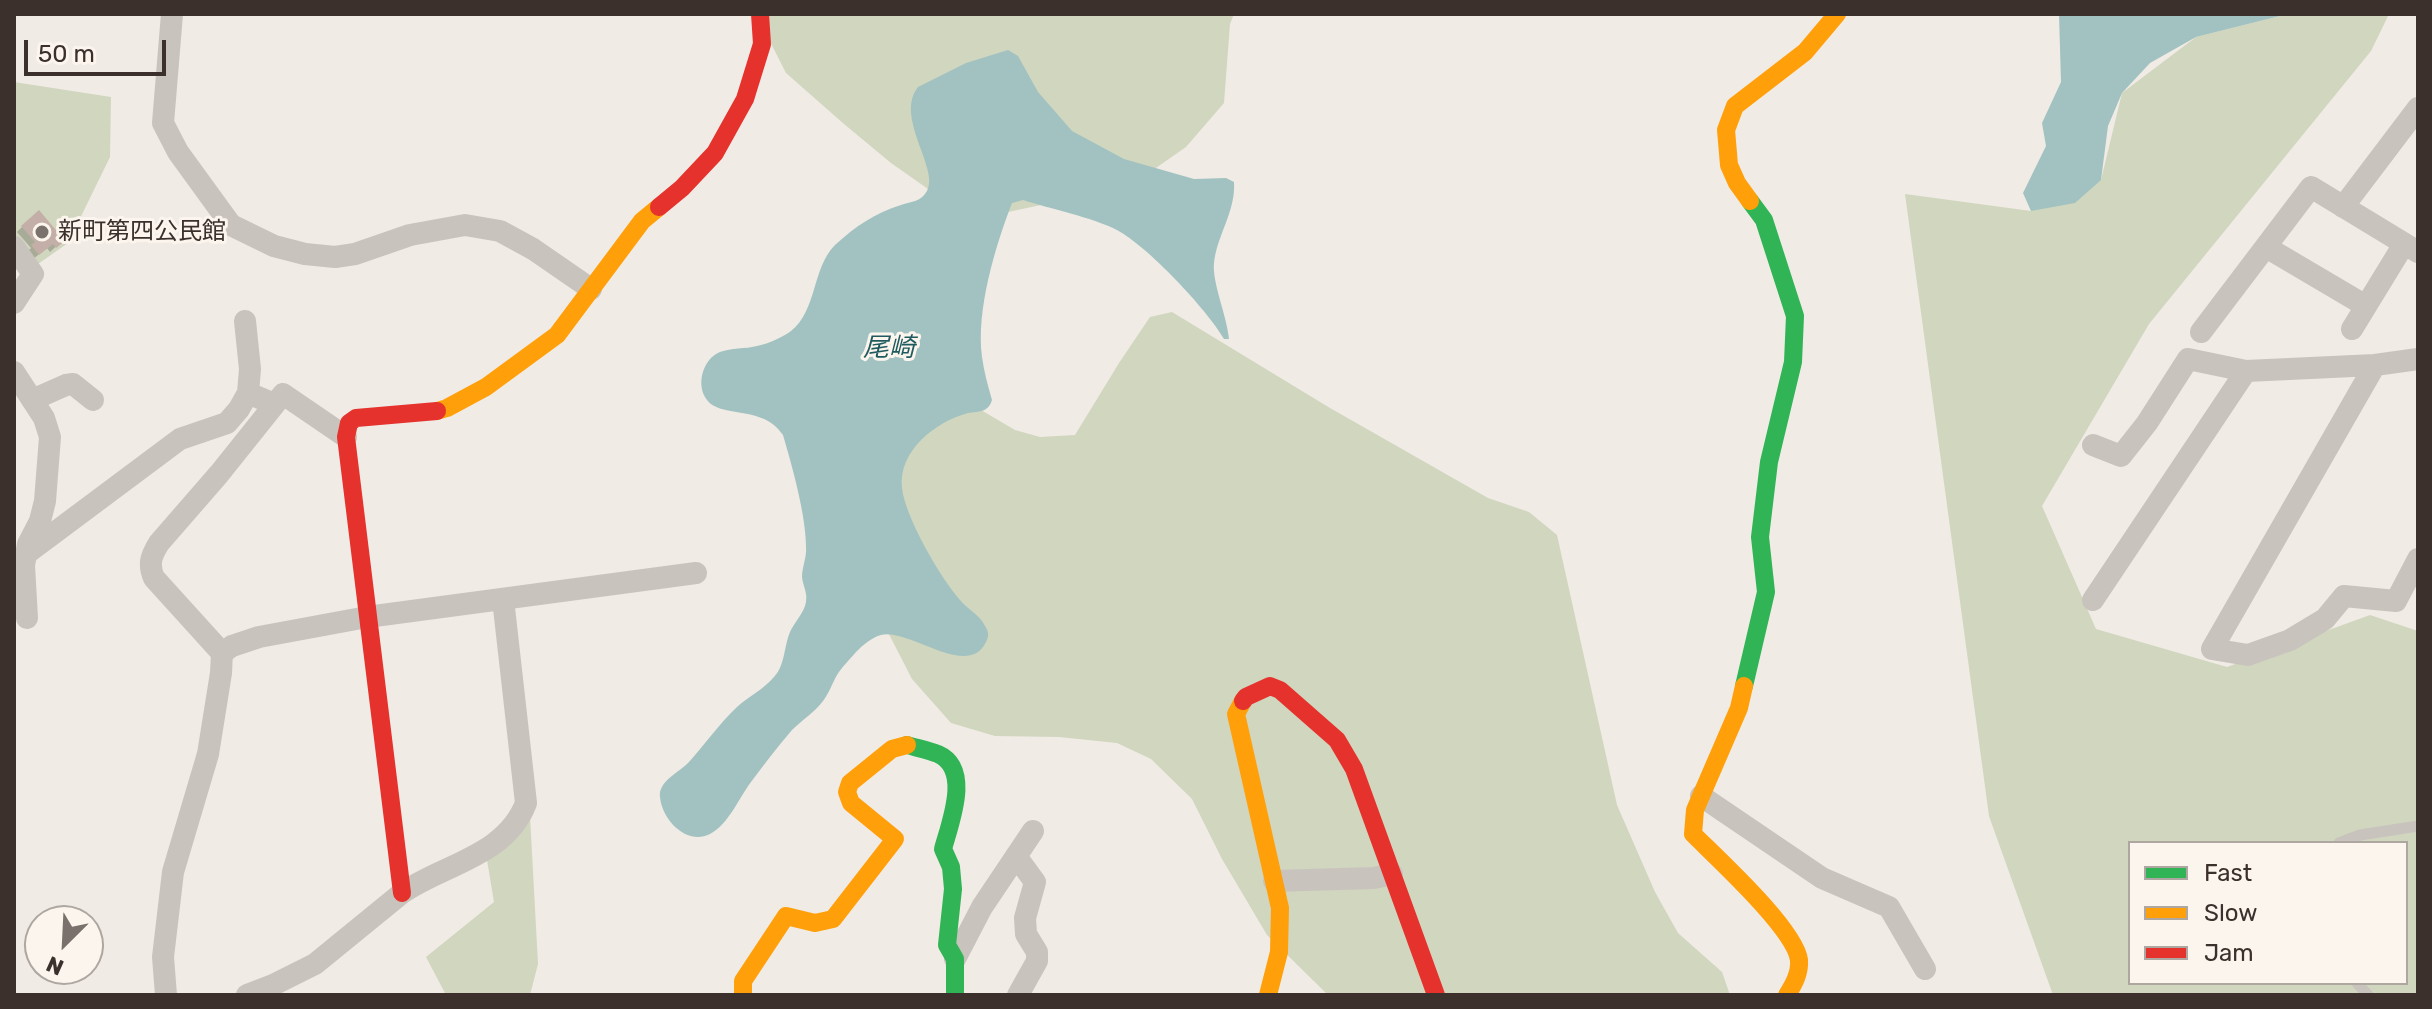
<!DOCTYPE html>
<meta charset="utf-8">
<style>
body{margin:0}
#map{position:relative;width:2432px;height:1009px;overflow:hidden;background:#f0ebe5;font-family:Rubik,sans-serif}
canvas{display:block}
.frame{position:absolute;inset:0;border:16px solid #3b302b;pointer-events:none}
.legend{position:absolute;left:2128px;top:841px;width:280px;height:144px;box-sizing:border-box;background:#fbf5ee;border:2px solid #aea6a0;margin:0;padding:10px 14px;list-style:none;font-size:24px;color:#3b302b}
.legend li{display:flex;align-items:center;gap:16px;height:40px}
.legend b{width:40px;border:2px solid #aea6a0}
.north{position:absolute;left:24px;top:905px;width:80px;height:80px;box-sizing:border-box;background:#fbf5ee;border:2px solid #aea6a0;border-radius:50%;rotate:204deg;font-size:22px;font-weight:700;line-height:32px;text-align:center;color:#3b302b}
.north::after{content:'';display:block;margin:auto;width:28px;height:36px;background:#7a716c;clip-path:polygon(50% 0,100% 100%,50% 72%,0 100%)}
.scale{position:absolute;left:24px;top:40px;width:142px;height:36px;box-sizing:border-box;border:4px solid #3b302b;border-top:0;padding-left:10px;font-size:24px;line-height:28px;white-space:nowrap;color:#3b302b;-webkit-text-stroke:6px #fbf5ee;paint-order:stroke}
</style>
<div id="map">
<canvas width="2432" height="1009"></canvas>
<div class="frame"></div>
<ul class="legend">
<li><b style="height:10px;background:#30b455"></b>Fast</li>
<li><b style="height:10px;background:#ff9f0a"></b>Slow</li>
<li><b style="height:10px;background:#e5322d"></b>Jam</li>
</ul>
<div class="north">N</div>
<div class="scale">50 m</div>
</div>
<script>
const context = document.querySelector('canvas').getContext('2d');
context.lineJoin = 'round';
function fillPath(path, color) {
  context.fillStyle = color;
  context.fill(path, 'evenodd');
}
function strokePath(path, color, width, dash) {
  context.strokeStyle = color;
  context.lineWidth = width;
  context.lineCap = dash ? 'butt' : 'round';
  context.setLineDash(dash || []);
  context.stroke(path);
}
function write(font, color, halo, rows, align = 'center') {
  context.font = font + ' Rubik,"Noto Sans JP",sans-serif';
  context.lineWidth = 6;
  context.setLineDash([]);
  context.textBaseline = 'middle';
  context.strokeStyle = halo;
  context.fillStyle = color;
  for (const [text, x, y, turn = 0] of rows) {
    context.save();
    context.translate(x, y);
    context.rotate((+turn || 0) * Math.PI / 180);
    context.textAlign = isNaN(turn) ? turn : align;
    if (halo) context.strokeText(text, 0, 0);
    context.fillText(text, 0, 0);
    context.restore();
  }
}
const green = new Path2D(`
 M 756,14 L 1234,14 L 1230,24 L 1224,103 L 1186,147 L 1130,186 L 994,215 L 948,203 L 891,163 L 844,124 L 786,73 Z
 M 2288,14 L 2389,14 L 2371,51 L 2149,324 L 2042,506 L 2096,629 L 2227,667 L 2370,615 L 2418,631 L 2418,995 L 2053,995 L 1989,816 L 1905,194 L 2031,211 L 2101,180 L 2122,93 L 2196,37 ZM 2130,843 L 2406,843 L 2406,983 L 2130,983 Z
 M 14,82 L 111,97 L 110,157 L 68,243 L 38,264 L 14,237 Z
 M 1172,312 L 1330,408 L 1488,498 L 1529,512 L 1557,535 L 1617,805 L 1655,892 L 1678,933 L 1722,972 L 1730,995 L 1328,995 L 1267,935 L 1222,859 L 1192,799 L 1151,759 L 1117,743 L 1059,737 L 995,736 L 951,723 L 912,679 L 875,607 L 850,414 L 935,383 L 1015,430 L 1040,437 L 1075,435 L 1119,363 L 1150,317 Z
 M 530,816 L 538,964 L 530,995 L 446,995 L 426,957 L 494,902 L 487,860 Z`);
const water = new Path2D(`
 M 2059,14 L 2288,14 L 2196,37 L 2150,63 L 2122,93 L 2108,126 L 2101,180 L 2075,203 L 2031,211 L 2023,193 L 2046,146 L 2042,123 L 2061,82 Z
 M 1008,50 L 1018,56 L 1038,92 L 1072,131 L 1124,159 L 1194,179 L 1226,178 L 1234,182 C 1236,211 1217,235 1214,263 C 1212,283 1227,316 1229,339 L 1224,339 C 1207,309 1147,246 1117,230 C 1091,217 1051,209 1023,200 L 1012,203 C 995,247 976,310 982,357 C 984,372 988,386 992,400 C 988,413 979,411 968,413 C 935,422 898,451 902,488 C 905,517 941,579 960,600 C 967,609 980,615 985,626 C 989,632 989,636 986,642 C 968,680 909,628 881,635 C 872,637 862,646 856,652 C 850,659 842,667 837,675 C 832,684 829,693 823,701 C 814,713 802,720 792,730 C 777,747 764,765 751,782 C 739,798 728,825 710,834 C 687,846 662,820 660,797 C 658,781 680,772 689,762 C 705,744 719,724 737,707 C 748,697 764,689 774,677 C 785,666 784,646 790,632 C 794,623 802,615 805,606 C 809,594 803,587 802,577 C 802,567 807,557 806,547 C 806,515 792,466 783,435 C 762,403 717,420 705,397 C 697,383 703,362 716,354 C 726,348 741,349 752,347 C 765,345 780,339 791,331 C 817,311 812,268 835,245 C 856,226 875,213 901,205 C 912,201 921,202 927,191 C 940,169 894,117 918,87 L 966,63 Z`);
const shadow = new Path2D(`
 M 22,227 L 62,241 L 50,252 L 47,248 L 33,259 L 27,252 L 31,248 L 17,232 Z`);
const building = new Path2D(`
 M 39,210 L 65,241 L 56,248 L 53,244 L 39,255 L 31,245 L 35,242 L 21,226 Z`);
const lane = new Path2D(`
 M 2339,843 L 2360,835 L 2418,826
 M 2357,983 L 2368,995`);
const street = new Path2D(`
 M 172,14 L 163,123 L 178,152 L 231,225 L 274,246 L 305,254 L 335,257 L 355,254 L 410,235 L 465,225 L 500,231 L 533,249 L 591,289
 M 2343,207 L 2418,108
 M 14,247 L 33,274 L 14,303
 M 2266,247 L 2366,306
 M 245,321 L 250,369 L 248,393
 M 2352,329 L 2404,244
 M 2201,332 L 2311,187 L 2418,252
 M 2418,359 L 2375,365 L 2212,649 L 2248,655 L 2290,640 L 2325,619 L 2344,596 L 2396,601 L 2418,559
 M 14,372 L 44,418 L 50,437 L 45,501 L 40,521 L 28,544 L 24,565 L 27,618
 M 32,400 L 66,385 L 73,384 L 93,400
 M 2093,445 L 2121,456 L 2147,423 L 2188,359 L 2246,371 L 2375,365
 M 26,554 L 180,439 L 227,423 L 239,409 L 248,393 L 274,404
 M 2093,600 L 2246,371
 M 222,653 L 232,646 L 259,637 L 367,617 L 696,573
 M 1701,796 L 1822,878 L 1889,907 L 1925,969
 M 1016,856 L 1035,882 L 1025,918 L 1026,934 L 1037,952 L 1037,961 L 1018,995
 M 1274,881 L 1374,878 L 1392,874
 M 955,959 L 982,907 L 1033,831
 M 166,995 L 163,957 L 173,872 L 208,754 L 221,673 L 222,653 L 154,578 C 148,564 151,556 159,543 L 219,474 L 283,394 L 346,437
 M 247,995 L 273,985 L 315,964 L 402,893 C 444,864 506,856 526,803 L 503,599`);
const fast = new Path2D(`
 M 1744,686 L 1766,592 L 1760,537 L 1769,462 L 1793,362 L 1795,316 L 1764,220 L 1750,201
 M 907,745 C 917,748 928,750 938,754 C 972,769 950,823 943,849 L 951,867 L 953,889 L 947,945 L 955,959 L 955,995`);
const slow = new Path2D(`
 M 1750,201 L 1737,183 L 1729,165 L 1726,130 L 1735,106 L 1805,52 L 1837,14
 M 437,411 L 447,408 L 486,387 L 557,335 L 642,221 L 659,207
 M 1744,686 L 1739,708 L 1695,810 L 1693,834 C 1717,858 1795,929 1799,960 C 1800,973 1794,984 1787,995
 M 1243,701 L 1236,714 L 1280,908 L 1279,952 L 1268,995
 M 743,995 L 743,981 L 786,916 L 815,923 L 833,919 L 895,839 L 851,803 L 847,792 L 850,783 L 892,749 L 907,745`);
const jam = new Path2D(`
 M 659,207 L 682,188 L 715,153 L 745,99 L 762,44 L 760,14
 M 1243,701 L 1246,697 L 1270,686 L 1280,690 L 1337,740 L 1354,769 L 1436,995
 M 402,893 L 346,437 L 349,423 L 356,418 L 437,411`);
const markers = [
 [42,232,8,"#7a716c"]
];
const poiNames = [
 ["新町第四公民館",58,232]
];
const waterNames = [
 ["尾崎",889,348]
];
fillPath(green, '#d1d6bf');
fillPath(water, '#a1c2c1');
fillPath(shadow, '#0003');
fillPath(building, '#c3afa7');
strokePath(lane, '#c9c3be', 11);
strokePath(street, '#c9c3be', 22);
strokePath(fast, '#30b455', 18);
strokePath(slow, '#ff9f0a', 18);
strokePath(jam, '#e5322d', 18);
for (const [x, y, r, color] of markers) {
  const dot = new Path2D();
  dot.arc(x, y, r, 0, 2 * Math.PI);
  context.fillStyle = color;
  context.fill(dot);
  strokePath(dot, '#fbf5ee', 3);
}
write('24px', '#3b302b', '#fbf5ee', poiNames, 'left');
write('italic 26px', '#1f5a5e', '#fbf5ee', waterNames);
</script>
